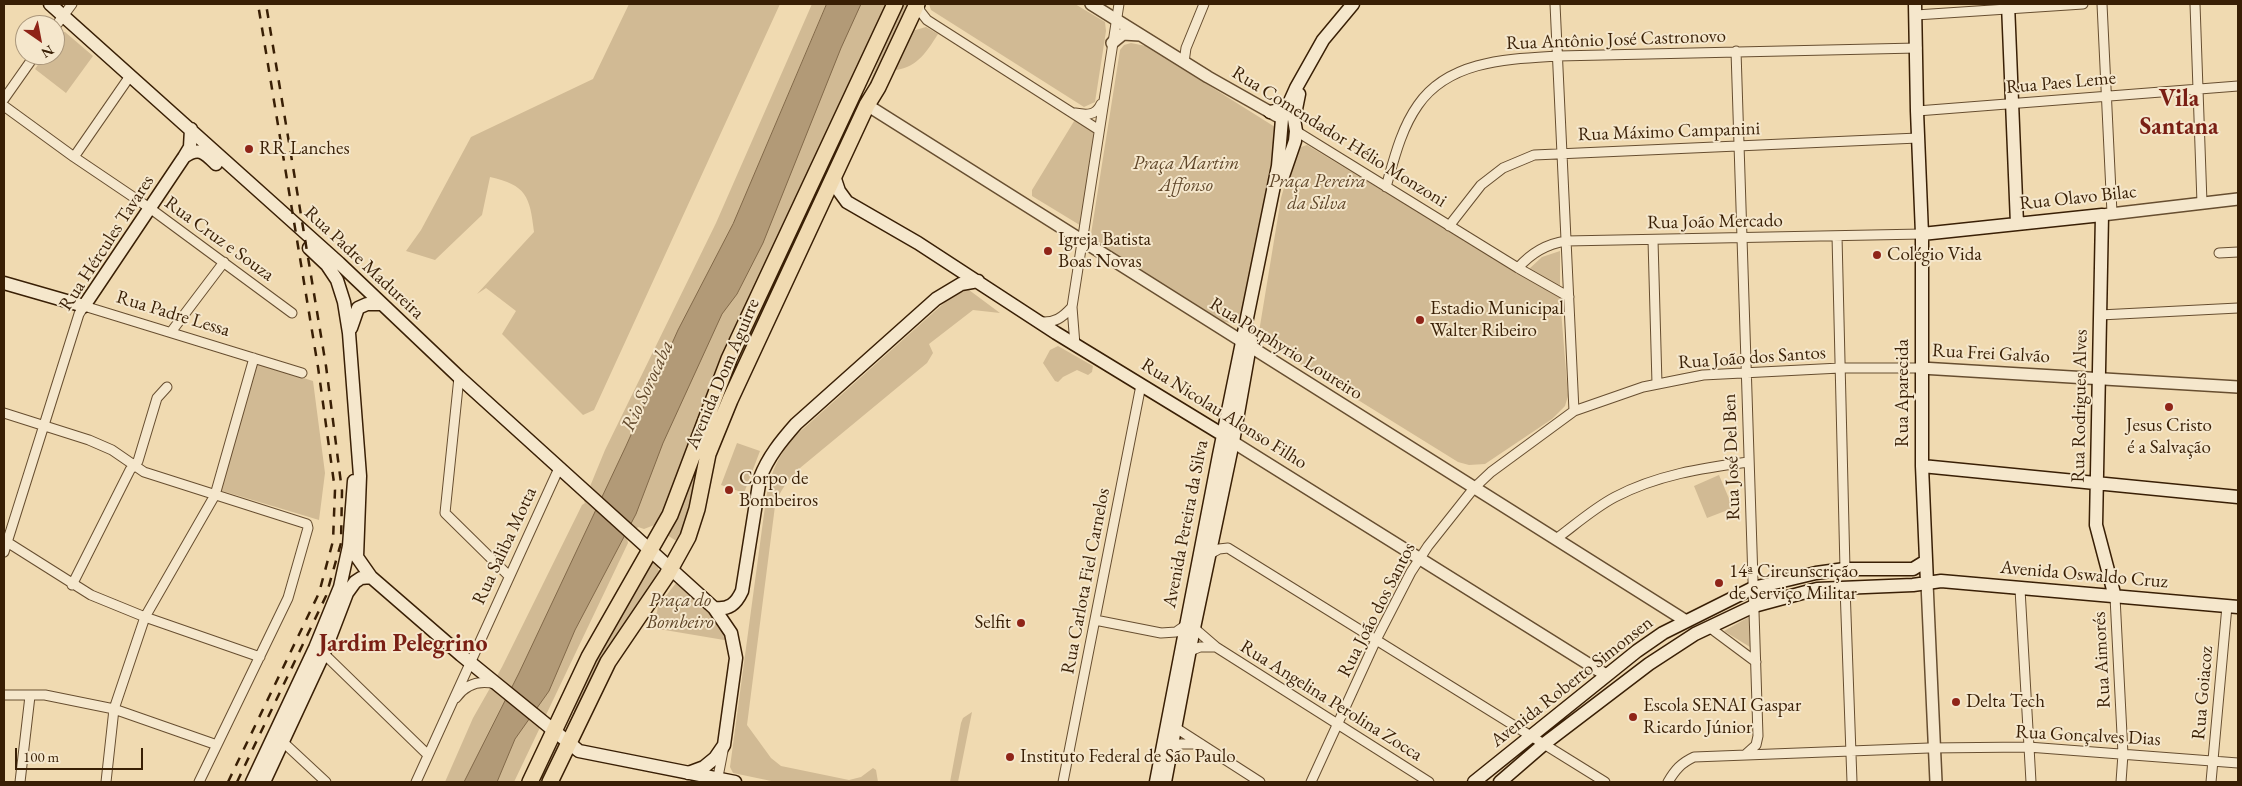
<!DOCTYPE html>
<meta charset="utf-8">
<style>
body{margin:0}
#map{position:relative;width:2242px;height:786px;overflow:hidden;background:#f0dab1;font-family:"EB Garamond",serif}
canvas{display:block}
.frame{position:absolute;inset:0;border:5px solid #391f05;pointer-events:none}
.north{position:absolute;left:15px;top:15px;width:50px;height:50px;box-sizing:border-box;background:#f5e7cc;border:1px solid #aa977c;border-radius:50%;rotate:147deg;font-size:14px;font-weight:700;line-height:20px;text-align:center;color:#391f05}
.north::after{content:'';display:block;margin:auto;width:18px;height:22px;background:#8f2418;clip-path:polygon(50% 0,100% 100%,50% 72%,0 100%)}
.scale{position:absolute;left:15px;top:748px;width:128px;height:22px;box-sizing:border-box;border:2px solid #391f05;border-top:0;padding-left:6px;font-size:15px;line-height:18px;white-space:nowrap;color:#391f05;-webkit-text-stroke:4px #f5e7cc;paint-order:stroke}
</style>
<div id="map">
<canvas width="2242" height="786"></canvas>
<div class="frame"></div>
<div class="north">N</div>
<div class="scale">100 m</div>
</div>
<script>
const context = document.querySelector('canvas').getContext('2d');
context.lineJoin = 'round';
function fillPath(path, color) {
  context.fillStyle = color;
  context.fill(path, 'evenodd');
}
function strokePath(path, color, width, dash) {
  context.strokeStyle = color;
  context.lineWidth = width;
  context.lineCap = dash ? 'butt' : 'round';
  context.setLineDash(dash || []);
  context.stroke(path);
}
function write(font, color, halo, rows, align = 'center') {
  context.font = font + ' "EB Garamond",serif';
  context.lineWidth = 4;
  context.setLineDash([]);
  context.textBaseline = 'middle';
  context.strokeStyle = halo;
  context.fillStyle = color;
  for (const [text, x, y, turn = 0] of rows) {
    context.save();
    context.translate(x, y);
    context.rotate((+turn || 0) * Math.PI / 180);
    context.textAlign = isNaN(turn) ? turn : align;
    if (halo) context.strokeText(text, 0, 0);
    context.fillText(text, 0, 0);
    context.restore();
  }
}
const green = new Path2D(`
 M 629,4 L 780,4 L 594,410 L 583,415 L 502,334 L 516,311 L 486,288 L 477,294 L 534,232 C 530,196 526,185 490,177 L 482,215 L 435,260 L 406,251 L 421,230 L 471,137 L 593,79 Z
 M 812,4 L 890,4 L 664,513 L 657,524 L 644,529 L 638,527 L 631,536 L 627,538 L 628,543 L 514,782 L 445,782 L 473,718 L 502,667 L 582,505 L 585,503 L 584,501 L 605,450 L 716,223 Z
 M 902,4 L 912,4 L 868,98 L 865,95 L 867,89 Z
 M 929,4 L 1075,4 L 1105,22 L 1106,31 L 1095,102 L 1084,107 L 931,10 Z
 M 926,27 L 938,34 C 927,51 918,67 896,70 L 895,68 L 912,31 Z
 M 61,32 L 65,32 L 93,56 L 66,93 L 35,69 L 45,55 L 55,55 L 55,41 Z
 M 1131,43 L 1146,46 L 1275,127 L 1278,138 L 1243,312 L 1240,319 L 1233,323 L 1224,322 L 1102,246 L 1095,241 L 1091,234 L 1120,50 L 1124,45 Z
 M 859,95 L 862,106 L 678,542 L 667,535 L 737,352 Z
 M 1076,118 L 1096,131 L 1083,227 L 1032,196 L 1032,190 Z
 M 1307,145 L 1560,298 L 1568,396 L 1565,406 L 1552,419 L 1485,464 L 1469,465 L 1458,462 L 1258,338 L 1281,198 L 1295,149 Z
 M 1560,251 L 1560,290 L 1529,269 L 1542,257 Z
 M 962,290 L 969,290 L 1000,313 L 973,310 L 929,344 L 933,353 L 927,363 L 800,468 C 788,481 780,489 775,506 L 747,725 L 771,758 L 781,766 L 849,780 L 861,777 L 873,768 L 876,770 L 878,782 L 776,782 L 733,773 L 730,767 L 766,499 C 771,472 777,458 794,437 L 953,295 Z
 M 1058,346 L 1093,366 L 1092,372 L 1088,375 L 1077,370 L 1063,377 L 1058,382 L 1055,381 L 1043,363 L 1050,350 Z
 M 257,363 L 313,381 L 325,473 L 319,520 L 219,490 Z
 M 737,443 L 760,451 L 744,493 L 721,485 Z
 M 1719,475 L 1733,508 L 1707,518 L 1694,486 Z
 M 655,560 L 659,564 L 658,569 L 662,573 L 574,714 L 574,696 L 652,561 Z
 M 676,583 L 715,616 L 730,641 L 647,627 L 657,612 L 658,606 Z
 M 1749,617 L 1750,647 L 1724,631 Z
 M 972,712 L 958,782 L 950,782 L 961,723 L 963,718 Z`);
const water = new Path2D(`
 M 827,4 L 861,4 L 841,48 L 763,243 L 737,294 L 722,314 L 663,443 L 636,514 L 575,630 L 549,691 L 515,739 L 497,782 L 464,782 L 519,673 L 626,446 L 678,330 L 733,224 Z`);
const minor = new Path2D(`
 M 919,4 L 920,11 L 927,20 L 1099,130
 M 1555,4 L 1574,411
 M 2102,4 L 2112,213
 M 2195,4 L 2202,203
 M 1916,15 L 2083,4
 M 55,27 L 72,4
 M 1736,51 L 1758,736 L 1756,745 L 1746,754
 M 1184,62 L 1186,48 L 1204,4
 M 4,99 L 35,55
 M 4,106 L 74,157 L 151,209 L 292,313
 M 1917,111 L 2238,86
 M 1075,113 C 1086,115 1096,116 1101,104
 M 1296,131 L 1518,268 L 1569,297
 M 74,157 L 130,76
 M 1386,187 C 1394,159 1401,129 1418,105 C 1449,60 1509,59 1558,56 L 1917,48
 M 1449,226 L 1481,185 L 1503,168 L 1534,155 L 1918,138
 M 1837,236 L 1845,569
 M 1653,240 L 1657,384
 M 2219,253 L 2238,252
 M 1518,268 C 1531,253 1546,244 1566,241 L 1922,234
 M 2100,315 L 2238,308
 M 1040,322 C 1055,323 1062,318 1072,307
 M 171,332 L 224,262
 M 1075,345 L 1072,307 L 1119,4
 M 459,377 L 445,513 L 509,576
 M 4,413 L 89,440 L 112,450 L 144,472 L 307,524 L 308,528 L 288,598 L 199,782
 M 1556,539 C 1575,525 1594,508 1615,497 C 1657,475 1702,468 1748,462
 M 7,542 L 91,595 L 145,617 L 260,657
 M 4,552 L 79,314 L 84,306 L 302,373
 M 1210,554 L 1219,549 L 1228,548 L 1605,782
 M 72,585 L 130,470 L 138,461 L 157,398 L 167,387
 M 1845,587 L 1852,782
 M 2020,589 L 2031,782
 M 2115,597 L 2123,754 L 2121,782
 M 1095,620 L 1161,633 L 1176,632 L 1186,625
 M 1709,627 L 1756,662
 M 1194,628 L 1216,647 L 1429,782
 M 320,650 L 428,755
 M 1190,651 L 1200,647 L 1216,647
 M 4,695 L 45,695 L 114,709 L 217,745
 M 456,698 C 466,684 479,680 495,684
 M 1176,728 L 1260,782
 M 283,742 L 326,782
 M 1172,749 L 1179,744 L 1201,744
 M 20,782 L 30,696
 M 106,782 L 114,709 L 145,617 L 215,495 L 254,358
 M 416,782 L 559,468
 M 717,782 L 723,751
 M 1063,782 L 1141,385
 M 1311,782 L 1376,640 L 1411,572 L 1428,546 L 1474,488 L 1491,472 L 1574,411 L 1643,387 L 1703,375 L 1840,368 L 1921,368
 M 1668,782 C 1675,770 1681,763 1694,757 L 1929,748 L 2028,747 L 2238,763
 M 2211,782 L 2227,606`);
const tertiary = new Path2D(`
 M 1091,4 L 1208,77 L 1277,116
 M 1112,43 L 1123,34 L 1140,35
 M 867,105 L 1686,621
 M 2102,215 L 2238,199
 M 1921,368 L 2238,387
 M 1233,442 L 1606,675
 M 1927,583 L 1936,782`);
const secondary = new Path2D(`
 M 50,4 L 339,263 L 459,377 L 714,608 L 731,633 L 736,658 L 724,745 L 715,758 L 704,767 L 688,773
 M 1915,4 L 1917,111 L 1922,234 L 1922,466 L 1927,583
 M 2008,4 L 2017,224
 M 1270,112 L 1280,110 L 1290,102
 M 184,157 C 199,146 205,153 216,164
 M 834,176 L 839,191 L 847,202 L 918,243 L 1056,333 L 1228,438
 M 1283,176 L 1295,141 L 1296,131 L 1294,119 L 1299,94
 M 1922,234 L 2102,215 L 2096,525 L 2115,597
 M 309,248 L 327,265 L 337,280 L 344,302 L 349,333 L 360,476 L 357,557 L 371,577 L 461,655 L 579,751 L 735,782
 M 4,283 L 84,306 L 184,157 L 190,147 L 191,129
 M 351,328 L 358,308 L 367,304 L 381,304
 M 1922,466 L 2238,497
 M 714,608 C 729,610 736,604 742,591 L 760,478 C 768,457 781,441 796,424 L 936,299 L 961,284 L 978,281
 M 252,782 L 315,648 L 340,587 L 349,546 L 354,481
 M 264,782 L 324,653 L 347,593 L 355,582 L 361,578 L 371,577
 M 1156,782 L 1219,455 L 1278,166 L 1282,119 L 1296,88 L 1323,40 L 1353,4
 M 1165,782 L 1194,628 L 1233,442 L 1251,340
 M 1474,782 L 1637,651 L 1663,633 L 1753,588 L 1816,573 L 1845,569 L 1913,569 L 1926,561
 M 1500,782 L 1544,744 L 1649,664 L 1695,634 L 1754,606 L 1817,589 L 1913,585 L 1941,581 L 2238,607`);
const trunk = new Path2D(`
 M 530,782 L 589,657 L 670,515 L 729,359 L 895,4
 M 550,782 L 608,662 L 667,575 L 688,537 L 697,509 L 708,454 L 730,400 L 867,105 L 878,87 L 917,4`);
const rail = new Path2D(`
 M 228,782 L 319,593 L 333,541 L 335,490 L 318,367 L 258,4
 M 237,782 L 326,596 L 341,543 L 342,491 L 326,366 L 266,4`);
const markers = [
 [249,149,5,"#8f2418"],
 [1048,251,5,"#8f2418"],
 [1877,255,5,"#8f2418"],
 [1420,320,5,"#8f2418"],
 [2169,407,5,"#8f2418"],
 [729,490,5,"#8f2418"],
 [1719,583,5,"#8f2418"],
 [1021,623,5,"#8f2418"],
 [1956,702,5,"#8f2418"],
 [1633,717,5,"#8f2418"],
 [1010,757,5,"#8f2418"]
];
const streetNames = [
 ["Rua Antônio José Castronovo",1616,40,-2],
 ["Rua Paes Leme",2061,83,-5],
 ["Rua Máximo Campanini",1669,132,-2],
 ["Rua Comendador Hélio Monzoni",1339,137,32],
 ["Rua Olavo Bilac",2078,198,-6],
 ["Rua João Mercado",1715,222,-1],
 ["Rua Cruz e Souza",219,239,36],
 ["Rua Hércules Tavares",107,243,-57],
 ["Rua Padre Madureira",364,263,43],
 ["Rua Padre Lessa",173,314,17],
 ["Rua Porphyrio Loureiro",1286,349,32],
 ["Rua Frei Galvão",1991,354,3],
 ["Rua João dos Santos",1752,358,-4],
 ["Avenida Dom Aguirre",723,374,-67],
 ["Rua Aparecida",1903,393,-90],
 ["Rua Rodrigues Alves",2080,406,-89],
 ["Rua Nicolau Alonso Filho",1224,414,32],
 ["Rua José Del Ben",1732,457,-92],
 ["Avenida Pereira da Silva",1186,524,-79],
 ["Rua Saliba Motta",505,546,-65],
 ["Avenida Oswaldo Cruz",2084,575,5],
 ["Rua Carlota Fiel Carnelos",1086,581,-79],
 ["Rua João dos Santos",1377,610,-63],
 ["Rua Aimorés",2102,660,-93],
 ["Avenida Roberto Simonsen",1572,682,-38],
 ["Rua Goiacoz",2203,693,-85],
 ["Rua Angelina Perolina Zocca",1331,701,32],
 ["Rua Gonçalves Dias",2088,736,3]
];
const poiNames = [
 ["RR Lanches",259,149],
 ["Igreja Batista",1058,240],
 ["Boas Novas",1058,262],
 ["Colégio Vida",1887,255],
 ["Estadio Municipal",1430,309],
 ["Walter Ribeiro",1430,331],
 ["Jesus Cristo",2169,426,"center"],
 ["é a Salvação",2169,448,"center"],
 ["Corpo de",739,479],
 ["Bombeiros",739,501],
 ["14ª Circunscrição",1729,572],
 ["de Serviço Militar",1729,594],
 ["Selfit",1011,623,"right"],
 ["Delta Tech",1966,702],
 ["Escola SENAI Gaspar",1643,706],
 ["Ricardo Júnior",1643,728],
 ["Instituto Federal de São Paulo",1020,757]
];
const parkNames = [
 ["Praça Martim",1186,164],
 ["Affonso",1186,186],
 ["Praça Pereira",1317,182],
 ["da Silva",1317,204],
 ["Praça do",680,601],
 ["Bombeiro",680,623]
];
const waterNames = [
 ["Rio Sorocaba",648,386,-65]
];
const districtNames = [
 ["Vila",2179,99],
 ["Santana",2179,127],
 ["Jardim Pelegrino",403,644]
];
fillPath(green, '#d1ba94');
fillPath(water, '#b29a77');
strokePath(water, '#826949', 1);
strokePath(minor, '#674e30', 11);
strokePath(tertiary, '#674e30', 14);
strokePath(secondary, '#391f05', 15);
strokePath(trunk, '#391f05', 18);
strokePath(minor, '#f5e7cc', 9);
strokePath(tertiary, '#f5e7cc', 11);
strokePath(secondary, '#f5e7cc', 12);
strokePath(trunk, '#f0dab1', 15);
strokePath(rail, '#391f05', 2.5, [9, 9]);
for (const [x, y, r, color] of markers) {
  const dot = new Path2D();
  dot.arc(x, y, r, 0, 2 * Math.PI);
  context.fillStyle = color;
  context.fill(dot);
  strokePath(dot, '#f5e7cc', 2);
}
write('19px', '#391f05', '#f5e7cc', streetNames);
write('19px', '#391f05', '#f5e7cc', poiNames, 'left');
write('italic 19px', '#5f4629', '#f5e7cc', parkNames);
write('italic 20px', '#634a2d', '#f5e7cc', waterNames);
write('bold 24px', '#7a1f14', '#f5e7cc', districtNames);
</script>
